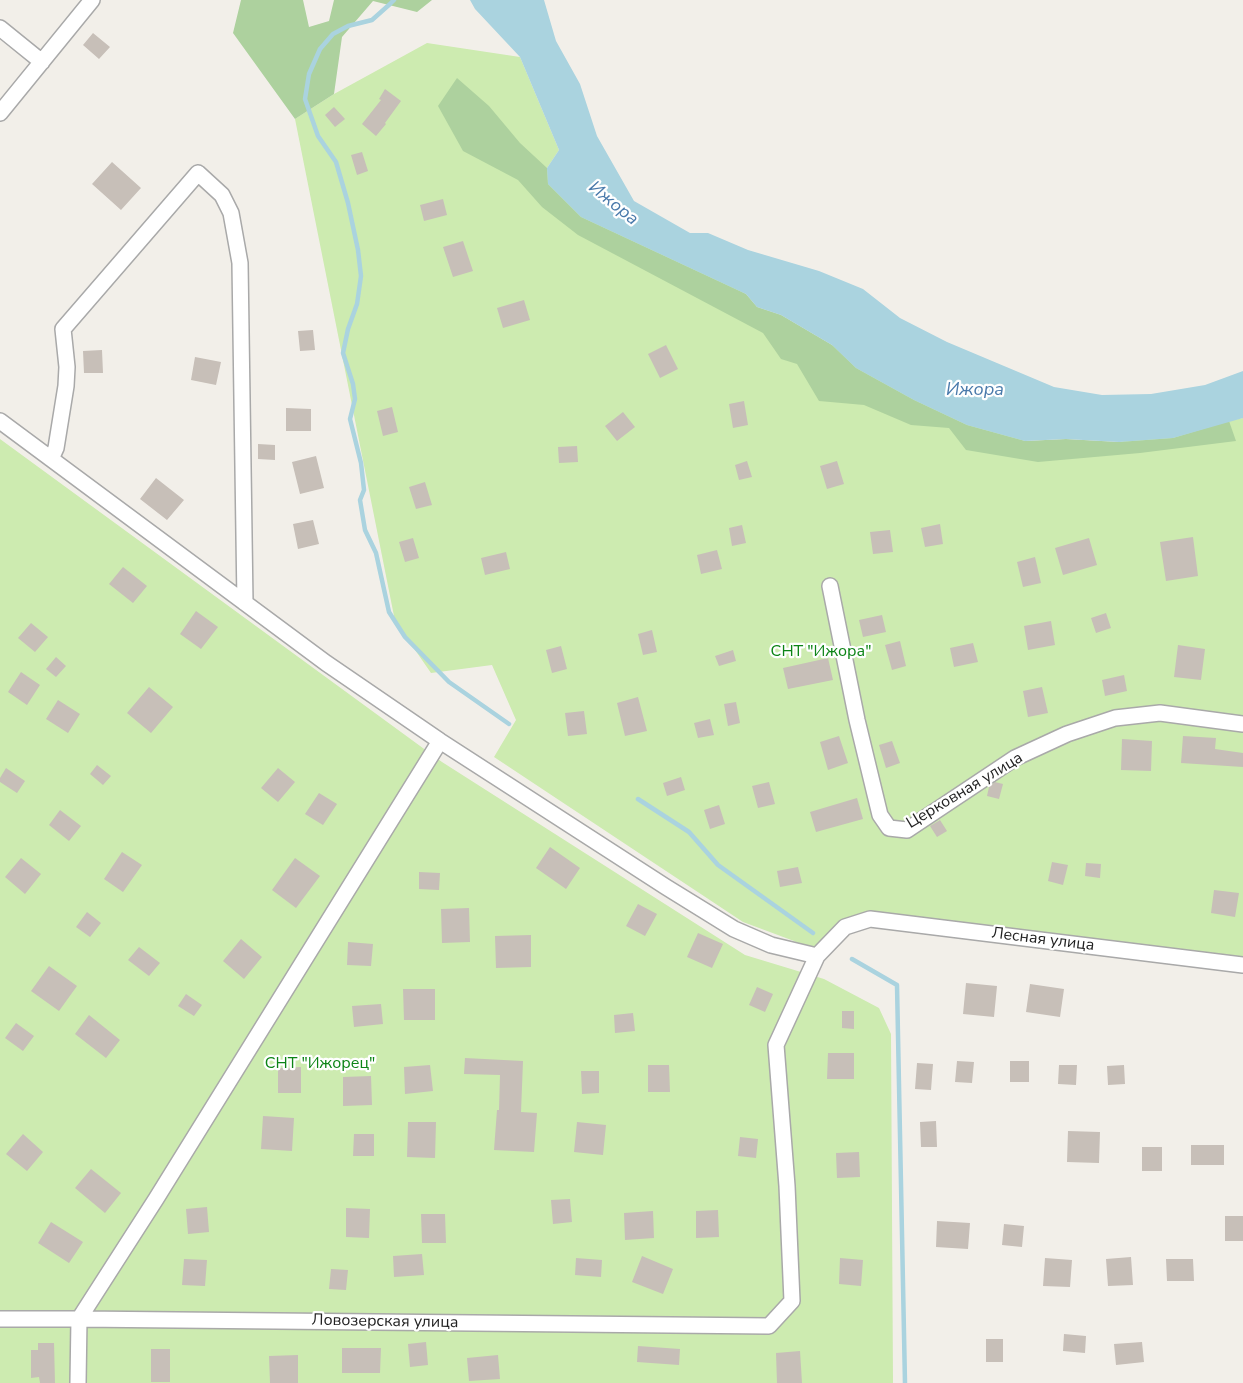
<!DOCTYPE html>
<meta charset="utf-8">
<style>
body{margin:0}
canvas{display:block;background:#f2efe9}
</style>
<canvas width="1243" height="1383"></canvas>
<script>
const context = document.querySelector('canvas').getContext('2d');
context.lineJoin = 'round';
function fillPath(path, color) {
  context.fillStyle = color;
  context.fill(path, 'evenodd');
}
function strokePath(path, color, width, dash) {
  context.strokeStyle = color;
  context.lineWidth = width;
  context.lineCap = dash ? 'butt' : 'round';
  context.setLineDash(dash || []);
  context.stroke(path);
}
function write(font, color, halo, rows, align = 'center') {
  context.font = font + ' "Nunito Sans",sans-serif';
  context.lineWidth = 4.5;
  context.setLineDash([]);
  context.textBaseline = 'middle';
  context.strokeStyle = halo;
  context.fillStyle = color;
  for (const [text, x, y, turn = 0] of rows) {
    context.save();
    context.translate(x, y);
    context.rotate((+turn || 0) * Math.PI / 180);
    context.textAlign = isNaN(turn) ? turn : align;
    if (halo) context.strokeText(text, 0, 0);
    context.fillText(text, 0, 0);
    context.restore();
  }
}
const grass = new Path2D(`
 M 427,43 L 520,57 L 559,150 L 547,168 L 746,294 L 757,307 L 781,315 L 832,345 L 1025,441 L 1119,442 L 1243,418 L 1243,965 L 870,919 L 817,956 L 794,941 L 743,922 L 494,757 L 516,720 L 492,665 L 431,673 L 395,621 L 295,119 L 334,94 Z
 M 0,439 L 442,762 L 745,955 L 824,979 L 879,1008 L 891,1034 L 893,1383 L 0,1383 Z`);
const forest = new Path2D(`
 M 241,0 L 303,0 L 309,27 L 329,21 L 334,0 L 432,0 L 417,12 L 373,1 L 342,37 L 334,94 L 295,119 L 233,33 Z
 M 457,78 L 489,106 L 520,143 L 547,168 L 548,184 L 581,217 L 746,294 L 757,307 L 781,315 L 832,345 L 856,368 L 914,400 L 967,425 L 1025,441 L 1066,439 L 1119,442 L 1173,438 L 1229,421 L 1236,441 L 1140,453 L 1038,462 L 966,450 L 949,428 L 911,425 L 864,405 L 819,401 L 797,364 L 781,359 L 763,333 L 578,235 L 542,207 L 518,180 L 463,151 L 438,106 Z`);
const water = new Path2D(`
 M 470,0 L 544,0 L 556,41 L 580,84 L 597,136 L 634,201 L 690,233 L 708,233 L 748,250 L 819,271 L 863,289 L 900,318 L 947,342 L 1054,387 L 1102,395 L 1151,394 L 1205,385 L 1243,371 L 1243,418 L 1173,438 L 1119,442 L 1066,439 L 1025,441 L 967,425 L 914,400 L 856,368 L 832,345 L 781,315 L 757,307 L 746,294 L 581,217 L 548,184 L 547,168 L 559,150 L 520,57 L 475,9 Z`);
const stream = new Path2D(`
 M 394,0 L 390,4 L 372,20 L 348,26 L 333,34 L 320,49 L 309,74 L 305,99 L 318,136 L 336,162 L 348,203 L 358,250 L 361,276 L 357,304 L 348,329 L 343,353 L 353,384 L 355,399 L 350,419 L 361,463 L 364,490 L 360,500 L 365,530 L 376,553 L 389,612 L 405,637 L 449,682 L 509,724
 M 638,799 L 689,832 L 718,865 L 813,933
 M 852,959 L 897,985 L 905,1383`);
const building = new Path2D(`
 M 93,33 L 110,47 L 99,59 L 83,45 Z
 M 385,89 L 401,101 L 385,123 L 386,124 L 376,136 L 362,124 L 381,100 L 379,99 Z
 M 334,107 L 345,119 L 335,127 L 325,115 Z
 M 362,152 L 368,171 L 357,175 L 351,155 Z
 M 112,162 L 141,188 L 121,210 L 92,184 Z
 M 443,199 L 447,215 L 424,221 L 420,205 Z
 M 463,241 L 473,271 L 453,277 L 443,247 Z
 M 524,300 L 530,320 L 503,328 L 497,308 Z
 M 313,330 L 315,350 L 300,351 L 298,331 Z
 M 666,345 L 678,369 L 660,378 L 648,354 Z
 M 102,350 L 103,373 L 84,373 L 83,351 Z
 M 195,357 L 221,362 L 216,385 L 191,380 Z
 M 744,401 L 748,425 L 733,428 L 729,404 Z
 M 392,407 L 398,432 L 383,436 L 377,411 Z
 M 286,408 L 311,409 L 311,431 L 286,431 Z
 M 623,412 L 635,427 L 617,441 L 605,426 Z
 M 258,444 L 275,445 L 275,460 L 258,459 Z
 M 577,446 L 578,462 L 559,463 L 558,447 Z
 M 316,456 L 324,488 L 300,494 L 292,462 Z
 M 747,461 L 752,477 L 739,480 L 735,465 Z
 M 837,461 L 844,484 L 827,489 L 820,466 Z
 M 156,478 L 184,500 L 167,520 L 140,499 Z
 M 425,482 L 432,505 L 416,509 L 409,487 Z
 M 313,520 L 319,544 L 298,549 L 293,524 Z
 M 940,524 L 943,544 L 925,547 L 921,528 Z
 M 742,525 L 746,543 L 732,546 L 729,528 Z
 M 890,530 L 893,552 L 873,554 L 870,532 Z
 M 1193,537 L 1198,576 L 1166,581 L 1160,542 Z
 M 413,538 L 419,558 L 405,562 L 399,542 Z
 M 1089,538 L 1097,565 L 1063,575 L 1055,548 Z
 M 717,550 L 722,569 L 701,574 L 697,555 Z
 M 506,552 L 510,569 L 485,575 L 481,558 Z
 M 1035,557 L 1041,583 L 1023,587 L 1017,562 Z
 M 123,567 L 147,586 L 133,603 L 109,584 Z
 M 196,611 L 218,627 L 201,649 L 180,634 Z
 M 1106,613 L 1111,628 L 1096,633 L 1091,618 Z
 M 882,615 L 886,632 L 863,637 L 859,620 Z
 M 1051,621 L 1055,645 L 1028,650 L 1024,626 Z
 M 31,623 L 48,637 L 35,652 L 18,638 Z
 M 652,630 L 657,652 L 643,655 L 638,634 Z
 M 900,641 L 906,666 L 892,670 L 885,645 Z
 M 973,643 L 978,662 L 954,667 L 950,648 Z
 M 1178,645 L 1205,649 L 1201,680 L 1174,677 Z
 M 561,646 L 567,669 L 552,673 L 546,650 Z
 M 733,650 L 736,661 L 719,666 L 715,656 Z
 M 56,657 L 66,666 L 56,677 L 46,669 Z
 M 828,658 L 833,680 L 788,689 L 783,668 Z
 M 21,672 L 40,685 L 27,705 L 8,692 Z
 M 1124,675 L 1127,691 L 1105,696 L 1102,680 Z
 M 149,687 L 173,707 L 151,733 L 127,713 Z
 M 1042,687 L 1048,713 L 1028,717 L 1023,691 Z
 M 638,697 L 647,731 L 625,736 L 617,703 Z
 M 58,700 L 80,714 L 68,733 L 46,719 Z
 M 736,702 L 740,723 L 728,726 L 724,704 Z
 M 584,711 L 587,734 L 568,736 L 565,713 Z
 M 710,719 L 714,735 L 698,738 L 694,723 Z
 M 839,736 L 848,763 L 828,770 L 820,742 Z
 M 1183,736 L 1216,738 L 1215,749 L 1243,753 L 1243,767 L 1181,763 Z
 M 1122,739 L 1152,741 L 1151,771 L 1121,770 Z
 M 892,741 L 900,763 L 886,768 L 879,745 Z
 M 97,765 L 111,776 L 103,785 L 90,774 Z
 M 6,768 L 25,781 L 17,793 L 0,782 L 0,778 Z
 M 278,768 L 295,782 L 278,802 L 261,788 Z
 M 681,777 L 685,790 L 667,796 L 663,783 Z
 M 769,782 L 775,804 L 758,808 L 752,786 Z
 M 995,782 L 1003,784 L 999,799 L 987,796 L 989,787 Z
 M 319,793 L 337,804 L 323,825 L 305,814 Z
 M 857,798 L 863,819 L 816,832 L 810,812 Z
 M 719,805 L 725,824 L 710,829 L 704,810 Z
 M 60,810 L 81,826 L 69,841 L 49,825 Z
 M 940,820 L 947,831 L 937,837 L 930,826 Z
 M 550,847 L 580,868 L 566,889 L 536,868 Z
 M 122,852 L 142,865 L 123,892 L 104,879 Z
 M 21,858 L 41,874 L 25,894 L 5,877 Z
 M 295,858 L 320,876 L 296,908 L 272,890 Z
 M 1052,862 L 1068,865 L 1063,885 L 1048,881 Z
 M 1086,863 L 1101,864 L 1100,878 L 1085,876 Z
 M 798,867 L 802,883 L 780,887 L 777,871 Z
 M 419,872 L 440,873 L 439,890 L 419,889 Z
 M 1214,890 L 1239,893 L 1235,917 L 1211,913 Z
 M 638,904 L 657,914 L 645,936 L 626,926 Z
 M 469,908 L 470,942 L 442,943 L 441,909 Z
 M 87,912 L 101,923 L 90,937 L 76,927 Z
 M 698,933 L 723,944 L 712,968 L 687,957 Z
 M 531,935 L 531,967 L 496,968 L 495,936 Z
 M 241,939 L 262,957 L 244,979 L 223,961 Z
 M 348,942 L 373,944 L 371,966 L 347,965 Z
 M 139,947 L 160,963 L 149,976 L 128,960 Z
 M 49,966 L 77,986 L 59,1011 L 31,991 Z
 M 966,983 L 997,986 L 994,1017 L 963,1014 Z
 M 1030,984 L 1064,989 L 1060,1017 L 1026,1012 Z
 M 757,987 L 773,994 L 765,1012 L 749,1005 Z
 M 403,989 L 435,989 L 435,1020 L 404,1020 Z
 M 186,994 L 202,1005 L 194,1016 L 178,1006 Z
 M 381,1004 L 383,1024 L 354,1027 L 352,1006 Z
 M 842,1011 L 854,1011 L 854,1029 L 842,1028 Z
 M 633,1013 L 635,1031 L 615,1033 L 614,1015 Z
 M 89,1015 L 120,1040 L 106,1058 L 75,1034 Z
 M 16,1023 L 34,1036 L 23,1051 L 5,1038 Z
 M 828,1053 L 854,1053 L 854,1079 L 827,1079 Z
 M 465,1058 L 523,1061 L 521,1112 L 537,1113 L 534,1152 L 494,1150 L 497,1110 L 499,1110 L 500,1075 L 464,1074 Z
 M 957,1061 L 974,1062 L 972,1083 L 955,1082 Z
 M 1010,1061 L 1029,1061 L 1029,1082 L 1010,1082 Z
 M 917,1063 L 933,1064 L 931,1090 L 915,1089 Z
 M 430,1065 L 433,1091 L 405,1094 L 404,1067 Z
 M 648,1065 L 669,1065 L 670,1092 L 648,1092 Z
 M 1059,1065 L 1077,1065 L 1076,1085 L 1058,1084 Z
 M 1124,1065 L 1125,1084 L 1108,1085 L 1107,1066 Z
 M 301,1067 L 301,1093 L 278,1093 L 278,1068 Z
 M 581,1071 L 599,1071 L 599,1093 L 582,1094 Z
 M 371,1076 L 372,1105 L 343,1106 L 343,1077 Z
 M 263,1116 L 294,1118 L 292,1151 L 261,1149 Z
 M 936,1121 L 937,1147 L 921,1147 L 920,1122 Z
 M 408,1122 L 436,1122 L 435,1158 L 407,1157 Z
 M 577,1122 L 606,1125 L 603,1155 L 574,1152 Z
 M 1068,1131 L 1100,1132 L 1099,1163 L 1067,1162 Z
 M 23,1134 L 43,1152 L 27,1171 L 6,1154 Z
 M 354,1134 L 374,1134 L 374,1156 L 353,1156 Z
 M 740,1137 L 758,1139 L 756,1158 L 738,1156 Z
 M 1191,1145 L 1224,1145 L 1224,1165 L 1191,1165 Z
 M 1142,1147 L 1162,1147 L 1162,1171 L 1142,1171 Z
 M 859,1152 L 860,1177 L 837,1178 L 836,1153 Z
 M 91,1169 L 121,1193 L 105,1213 L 75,1188 Z
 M 570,1199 L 572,1222 L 553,1224 L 551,1200 Z
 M 207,1207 L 209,1232 L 188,1234 L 186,1209 Z
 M 346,1208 L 370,1209 L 369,1238 L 346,1237 Z
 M 718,1210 L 719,1237 L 696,1238 L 696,1211 Z
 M 653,1211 L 654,1238 L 625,1240 L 624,1213 Z
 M 421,1214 L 445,1214 L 446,1243 L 422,1243 Z
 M 1225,1216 L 1243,1216 L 1243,1241 L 1225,1241 Z
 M 937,1221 L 970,1223 L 968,1249 L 936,1247 Z
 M 51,1222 L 83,1242 L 69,1263 L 38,1243 Z
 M 1004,1224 L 1024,1226 L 1022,1247 L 1002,1245 Z
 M 422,1254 L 424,1275 L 394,1277 L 393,1256 Z
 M 642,1256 L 673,1269 L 663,1294 L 632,1282 Z
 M 1131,1257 L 1133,1285 L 1108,1286 L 1106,1259 Z
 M 576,1258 L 602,1260 L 601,1277 L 575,1275 Z
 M 840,1258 L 863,1260 L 861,1286 L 839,1284 Z
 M 1045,1258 L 1072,1260 L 1070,1287 L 1043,1286 Z
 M 184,1259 L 207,1260 L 205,1286 L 182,1285 Z
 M 1166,1259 L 1193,1259 L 1194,1281 L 1167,1281 Z
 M 331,1269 L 348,1270 L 346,1290 L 329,1289 Z
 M 1064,1334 L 1086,1336 L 1085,1353 L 1063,1351 Z
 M 986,1339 L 1003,1339 L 1003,1362 L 986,1362 Z
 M 426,1342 L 428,1365 L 410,1367 L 408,1344 Z
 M 1142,1342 L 1144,1362 L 1116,1365 L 1114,1344 Z
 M 38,1343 L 54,1343 L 55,1383 L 40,1383 L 39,1377 L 31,1378 L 31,1350 L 38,1350 Z
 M 638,1346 L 680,1349 L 679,1365 L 637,1362 Z
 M 342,1348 L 381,1348 L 380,1373 L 342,1373 Z
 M 151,1349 L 170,1349 L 170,1382 L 151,1382 Z
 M 800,1351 L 802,1383 L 777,1383 L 776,1353 Z
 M 298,1355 L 298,1383 L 270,1383 L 269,1356 Z
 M 498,1355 L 500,1379 L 469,1381 L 467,1358 Z`);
const minor = new Path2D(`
 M 0,28 L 42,62
 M 0,113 L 92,0
 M 0,421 L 326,663 L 440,741 L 666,887 L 734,929 L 771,945 L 817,956
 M 51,459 L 56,448 L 66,386 L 67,367 L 63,329 L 198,173 L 222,195 L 231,213 L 240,263 L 245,603
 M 830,586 L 857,720 L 880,815 L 889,828 L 907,830 L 1015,758 L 1067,734 L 1115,718 L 1160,713 L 1243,724
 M 0,1319 L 79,1319 L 769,1326 L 792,1301 L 787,1186 L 776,1045 L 817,956 L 845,927 L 870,919 L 1243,965
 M 78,1383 L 79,1319 L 156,1199 L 440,741`);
const parkNames = [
 ["СНТ \"Ижора\"",821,652],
 ["СНТ \"Ижорец\"",320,1064]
];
const streetNames = [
 ["Церковная улица",965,791,-31],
 ["Лесная улица",1043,940,7],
 ["Ловозерская улица",385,1322,1]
];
const waterNames = [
 ["Ижора",613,204,39],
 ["Ижора",975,391]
];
fillPath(grass, '#cdebb0');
fillPath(forest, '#add19e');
fillPath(water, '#aad3df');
strokePath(stream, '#aad3df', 4.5);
fillPath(building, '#c7bfb8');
strokePath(minor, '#a9a9a9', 18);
strokePath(minor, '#fff', 15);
write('16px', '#0c8416', '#fff', parkNames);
write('16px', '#222', '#fff', streetNames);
write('italic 18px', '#4a7aab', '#fff', waterNames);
</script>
